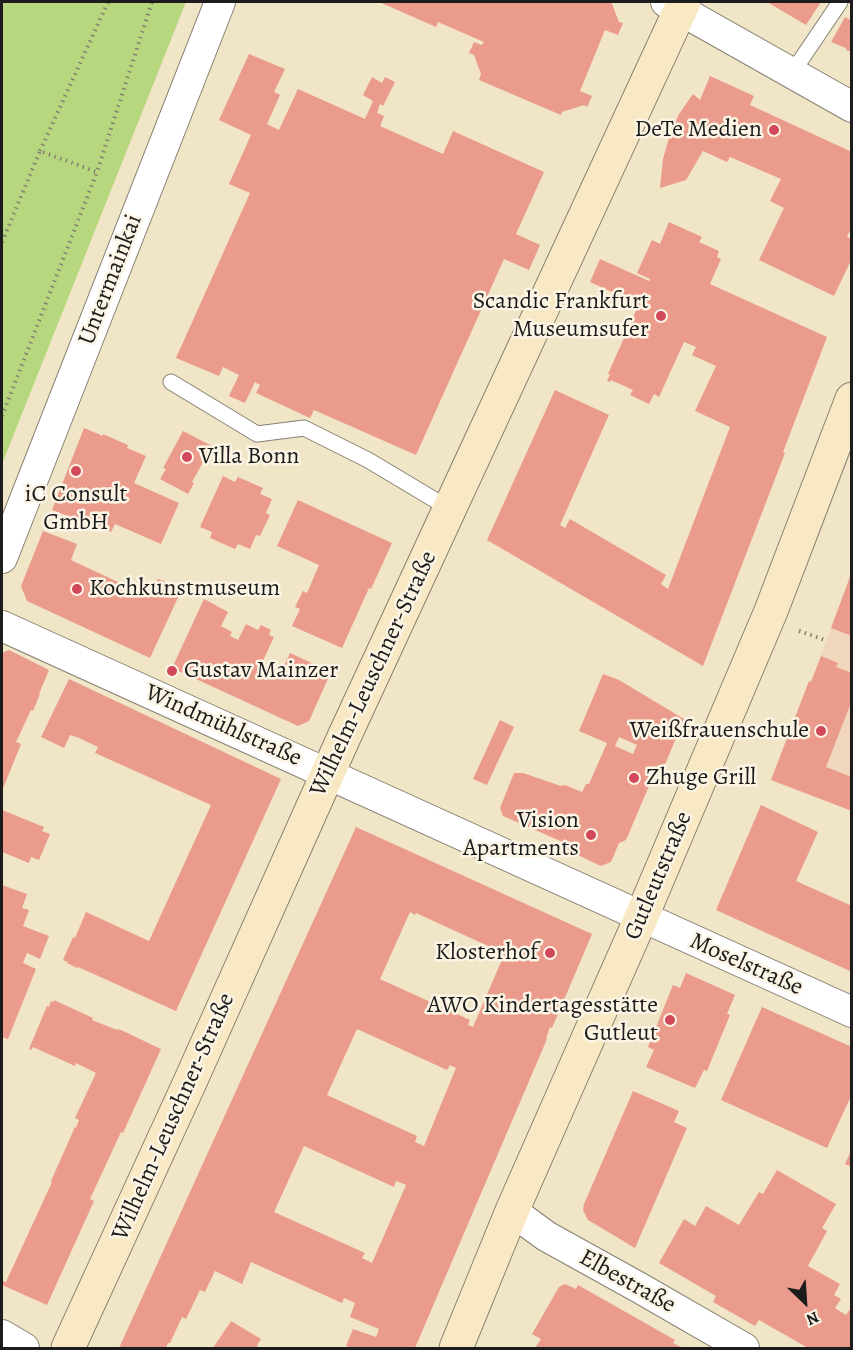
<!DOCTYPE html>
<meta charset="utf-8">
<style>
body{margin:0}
#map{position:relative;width:853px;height:1350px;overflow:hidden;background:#f1e5c8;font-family:Alegreya,serif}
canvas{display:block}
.frame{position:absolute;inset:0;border:3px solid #1c1c1c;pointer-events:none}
.north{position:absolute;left:775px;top:1272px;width:60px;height:60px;-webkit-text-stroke:4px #fcf5e5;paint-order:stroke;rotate:155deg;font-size:16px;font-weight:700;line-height:24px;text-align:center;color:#1c1c1c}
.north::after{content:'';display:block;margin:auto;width:21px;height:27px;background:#1c1c1c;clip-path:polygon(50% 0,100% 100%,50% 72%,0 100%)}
</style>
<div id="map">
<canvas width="853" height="1350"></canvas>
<div class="frame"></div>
<div class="north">N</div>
</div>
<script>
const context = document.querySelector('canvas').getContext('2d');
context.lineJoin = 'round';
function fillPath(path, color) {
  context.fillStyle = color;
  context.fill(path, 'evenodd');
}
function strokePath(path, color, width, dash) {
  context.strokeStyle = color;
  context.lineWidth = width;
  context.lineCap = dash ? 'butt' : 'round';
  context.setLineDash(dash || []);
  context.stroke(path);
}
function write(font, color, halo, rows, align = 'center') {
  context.font = font + ' Alegreya,serif';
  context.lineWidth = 5;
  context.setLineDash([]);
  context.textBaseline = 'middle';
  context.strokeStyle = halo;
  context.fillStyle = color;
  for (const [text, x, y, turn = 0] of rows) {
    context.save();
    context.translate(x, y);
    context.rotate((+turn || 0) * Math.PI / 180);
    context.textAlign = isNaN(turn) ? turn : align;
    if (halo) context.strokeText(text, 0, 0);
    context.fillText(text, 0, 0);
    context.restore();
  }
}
const built = new Path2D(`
 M 831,628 L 851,636 L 851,811 L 771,780 L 809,681 L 812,682 Z`);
const green = new Path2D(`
 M 2,2 L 186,2 L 2,464 Z`);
const building = new Path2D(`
 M 379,2 L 612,2 L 612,4 L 619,22 L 623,23 L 618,35 L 605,30 L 580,91 L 592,96 L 587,107 L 584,105 L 562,112 L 561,115 L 479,80 L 481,74 L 474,55 L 469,53 L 474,42 L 482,45 L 484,42 L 438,22 L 436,27 Z
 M 767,2 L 821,2 L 806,25 Z
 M 845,17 L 852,21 L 852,52 L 846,50 L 846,48 L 831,42 Z
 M 249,54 L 285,69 L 274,92 L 280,95 L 267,124 L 279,130 L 298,89 L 365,119 L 373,101 L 363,95 L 372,77 L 382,83 L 385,77 L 395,82 L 383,106 L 380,104 L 377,113 L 384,116 L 380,126 L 443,154 L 453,131 L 544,172 L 516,234 L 540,245 L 529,270 L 504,259 L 416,455 L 314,410 L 310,418 L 256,393 L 260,385 L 255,382 L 245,403 L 229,396 L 239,375 L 223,367 L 219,376 L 176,358 L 250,193 L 229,184 L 251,135 L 219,120 Z
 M 710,76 L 754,96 L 750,105 L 852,152 L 852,226 L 847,237 L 852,239 L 852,258 L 834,296 L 759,260 L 784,208 L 770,201 L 781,179 L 730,157 L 727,162 L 703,151 L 686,180 L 660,188 L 663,159 L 671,131 L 679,114 L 693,94 L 700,100 Z
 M 669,222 L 702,237 L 699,242 L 719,251 L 717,257 L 721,259 L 710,284 L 827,337 L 783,452 L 785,453 L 703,666 L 487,540 L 555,390 L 609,415 L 560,525 L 565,528 L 570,519 L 599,536 L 666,575 L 661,584 L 668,589 L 730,427 L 695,411 L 716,366 L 692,355 L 696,347 L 684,342 L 659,397 L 654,394 L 649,404 L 630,395 L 633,390 L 611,380 L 610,382 L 607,381 L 610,374 L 608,374 L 639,304 L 590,282 L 600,259 L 649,281 L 650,279 L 637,273 L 652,240 L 660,244 Z
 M 84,428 L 103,436 L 103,434 L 128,445 L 127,448 L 146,456 L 134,483 L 179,503 L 161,544 L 115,524 L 111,532 L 52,510 Z
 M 183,431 L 212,446 L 192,482 L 194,483 L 188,494 L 160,479 L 166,469 L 163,468 Z
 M 223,476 L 235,482 L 238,477 L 263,488 L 260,494 L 272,499 L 266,513 L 270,515 L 260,536 L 256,535 L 250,549 L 238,544 L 235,549 L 210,538 L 212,532 L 200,527 Z
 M 298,500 L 392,543 L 371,589 L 369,588 L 342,648 L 292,626 L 300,609 L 295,607 L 303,591 L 307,593 L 319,565 L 277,546 Z
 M 43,531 L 77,544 L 71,560 L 139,592 L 141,588 L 151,593 L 158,579 L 182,589 L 150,658 L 27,601 L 21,586 Z
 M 851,574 L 852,574 L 852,636 L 831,628 Z
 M 204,599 L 228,612 L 221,626 L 232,632 L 230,636 L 238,640 L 246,624 L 258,630 L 261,625 L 271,630 L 269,635 L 274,637 L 261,665 L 271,670 L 272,667 L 282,671 L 290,653 L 331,672 L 309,721 L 298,726 L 172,668 Z
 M 9,650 L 49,670 L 39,694 L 40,694 L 33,711 L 31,710 L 16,742 L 21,744 L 2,791 L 2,653 Z
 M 821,656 L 838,663 L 836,667 L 852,673 L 852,700 L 826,767 L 849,776 L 852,774 L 852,811 L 771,780 L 809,681 L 811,682 Z
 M 603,674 L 619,680 L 684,719 L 664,767 L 658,765 L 626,840 L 619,843 L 611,862 L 601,866 L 567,850 L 565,843 L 503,816 L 500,808 L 514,773 L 523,773 L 561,786 L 565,785 L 582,792 L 586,784 L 589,784 L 607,743 L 579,731 ZM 619,737 L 637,745 L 633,754 L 615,746 Z
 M 69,679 L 281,779 L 176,1011 L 78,967 L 77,968 L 67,963 L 68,962 L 63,960 L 73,937 L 75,938 L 86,912 L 149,941 L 211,805 L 95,753 L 98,747 L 79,738 L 70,735 L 64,748 L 41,737 Z
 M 500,720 L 514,727 L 487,785 L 473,779 Z
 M 761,805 L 818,832 L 796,881 L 852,906 L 852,972 L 716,910 Z
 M 2,810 L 44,827 L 42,831 L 50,834 L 39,860 L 31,857 L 29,863 L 2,852 Z
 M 356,827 L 592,934 L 552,1028 L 550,1027 L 546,1038 L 547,1039 L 415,1348 L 352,1348 L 346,1346 L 353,1329 L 376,1337 L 379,1329 L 350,1317 L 355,1303 L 344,1298 L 342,1303 L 251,1262 L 242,1284 L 215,1271 L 205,1292 L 200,1290 L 186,1319 L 182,1317 L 170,1343 L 168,1343 L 166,1348 L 119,1348 ZM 410,912 L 415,915 L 416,913 L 488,946 L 487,948 L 504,955 L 473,1027 L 468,1025 L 470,1020 L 380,979 ZM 357,1029 L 447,1070 L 450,1065 L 456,1068 L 424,1146 L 415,1142 L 417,1136 L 327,1095 ZM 304,1146 L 394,1187 L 396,1181 L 406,1185 L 372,1263 L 362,1258 L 365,1253 L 274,1212 Z
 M 2,885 L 27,894 L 22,908 L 29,910 L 23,926 L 49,936 L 40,959 L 27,953 L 23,963 L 36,969 L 8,1039 L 2,1037 Z
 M 686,973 L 735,995 L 727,1014 L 730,1015 L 707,1071 L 704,1070 L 695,1088 L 646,1067 L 654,1050 L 648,1047 L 673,985 L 680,988 Z
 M 54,1000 L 93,1018 L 92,1020 L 117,1030 L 117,1029 L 121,1030 L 161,1049 L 123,1133 L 121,1132 L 90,1199 L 94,1201 L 47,1305 L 2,1285 L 2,1281 L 6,1282 L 52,1182 L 51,1181 L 75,1127 L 76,1128 L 79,1120 L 75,1118 L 96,1073 L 76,1063 L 75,1066 L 33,1047 L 31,1050 L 29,1049 L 47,1006 L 49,1007 L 51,1001 L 54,1002 Z
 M 762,1007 L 852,1047 L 852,1094 L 827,1148 L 721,1100 Z
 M 633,1091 L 679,1111 L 674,1122 L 687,1128 L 635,1248 L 588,1220 L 583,1210 L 584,1204 Z
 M 852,1149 L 852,1167 L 845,1164 Z
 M 777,1170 L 836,1204 L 822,1228 L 827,1231 L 808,1266 L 840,1284 L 834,1295 L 841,1299 L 835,1308 L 846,1315 L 852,1306 L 852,1348 L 808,1348 L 759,1320 L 755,1326 L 713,1302 L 716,1296 L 659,1263 L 684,1219 L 695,1226 L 706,1206 L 739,1225 L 759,1192 L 763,1194 Z
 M 565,1284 L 576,1289 L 578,1285 L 675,1340 L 673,1343 L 683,1348 L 535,1348 L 541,1339 L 532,1334 L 559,1287 Z
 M 231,1321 L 261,1339 L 257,1345 L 258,1346 L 256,1348 L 213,1348 Z`);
const path = new Path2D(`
 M 40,151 L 108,2
 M 2,242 L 40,151 L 97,172 L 152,2
 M 2,416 L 97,172
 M 799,631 L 825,640`);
const service = new Path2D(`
 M 792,73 L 840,2
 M 171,382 L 257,434 L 304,428 L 368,460 L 450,509`);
const minor = new Path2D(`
 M 666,2 L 852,107
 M 2,558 L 220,2
 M 2,626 L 852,1012
 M 512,1211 L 546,1236 L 638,1287 L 744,1348
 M 2,1335 L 24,1348`);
const secondary = new Path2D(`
 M 68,1348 L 190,1082 L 344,737 L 684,2
 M 456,1348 L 512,1211 L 641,918 L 771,611 L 852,399`);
const markers = [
 [774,130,6,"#d1495b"],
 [661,316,6,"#d1495b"],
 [187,457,6,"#d1495b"],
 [76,471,6,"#d1495b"],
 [77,589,6,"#d1495b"],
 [172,671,6,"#d1495b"],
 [821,731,6,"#d1495b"],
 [634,778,6,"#d1495b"],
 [591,835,6,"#d1495b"],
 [550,953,6,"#d1495b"],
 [670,1020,6,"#d1495b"]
];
const poiNames = [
 ["DeTe Medien",762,130],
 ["Scandic Frankfurt",649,302],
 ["Museumsufer",649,330],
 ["Villa Bonn",199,457,"left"],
 ["iC Consult",76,495,"center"],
 ["GmbH",76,523,"center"],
 ["Kochkunstmuseum",89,589,"left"],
 ["Gustav Mainzer",184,671,"left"],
 ["Weißfrauenschule",809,731],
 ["Zhuge Grill",646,778,"left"],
 ["Vision",579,821],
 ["Apartments",579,849],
 ["Klosterhof",538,953],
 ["AWO Kindertagesstätte",658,1006],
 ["Gutleut",658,1034]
];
const streetNames = [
 ["Untermainkai",111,280,-69],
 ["Wilhelm-Leuschner-Straße",374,674,-65],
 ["Windmühlstraße",223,726,24],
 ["Gutleutstraße",659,876,-67],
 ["Moselstraße",746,965,24],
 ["Wilhelm-Leuschner-Straße",174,1117,-66],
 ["Elbestraße",627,1282,29]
];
fillPath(built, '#f0d6bc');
fillPath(green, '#b7d77e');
fillPath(building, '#eb9b8b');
strokePath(service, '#868072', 17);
strokePath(minor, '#868072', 32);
strokePath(secondary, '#868072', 35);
strokePath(path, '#868072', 4, [1.5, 4.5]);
strokePath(service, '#fff', 15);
strokePath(minor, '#fff', 30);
strokePath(secondary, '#f8e8c3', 33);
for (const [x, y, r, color] of markers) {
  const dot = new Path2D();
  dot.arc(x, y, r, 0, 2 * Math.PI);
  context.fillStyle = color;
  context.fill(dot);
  strokePath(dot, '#fcf5e5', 2);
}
write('24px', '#1c1c1c', '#fcf5e5', poiNames, 'right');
write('24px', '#1c1c1c', '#fcf5e5', streetNames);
</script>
